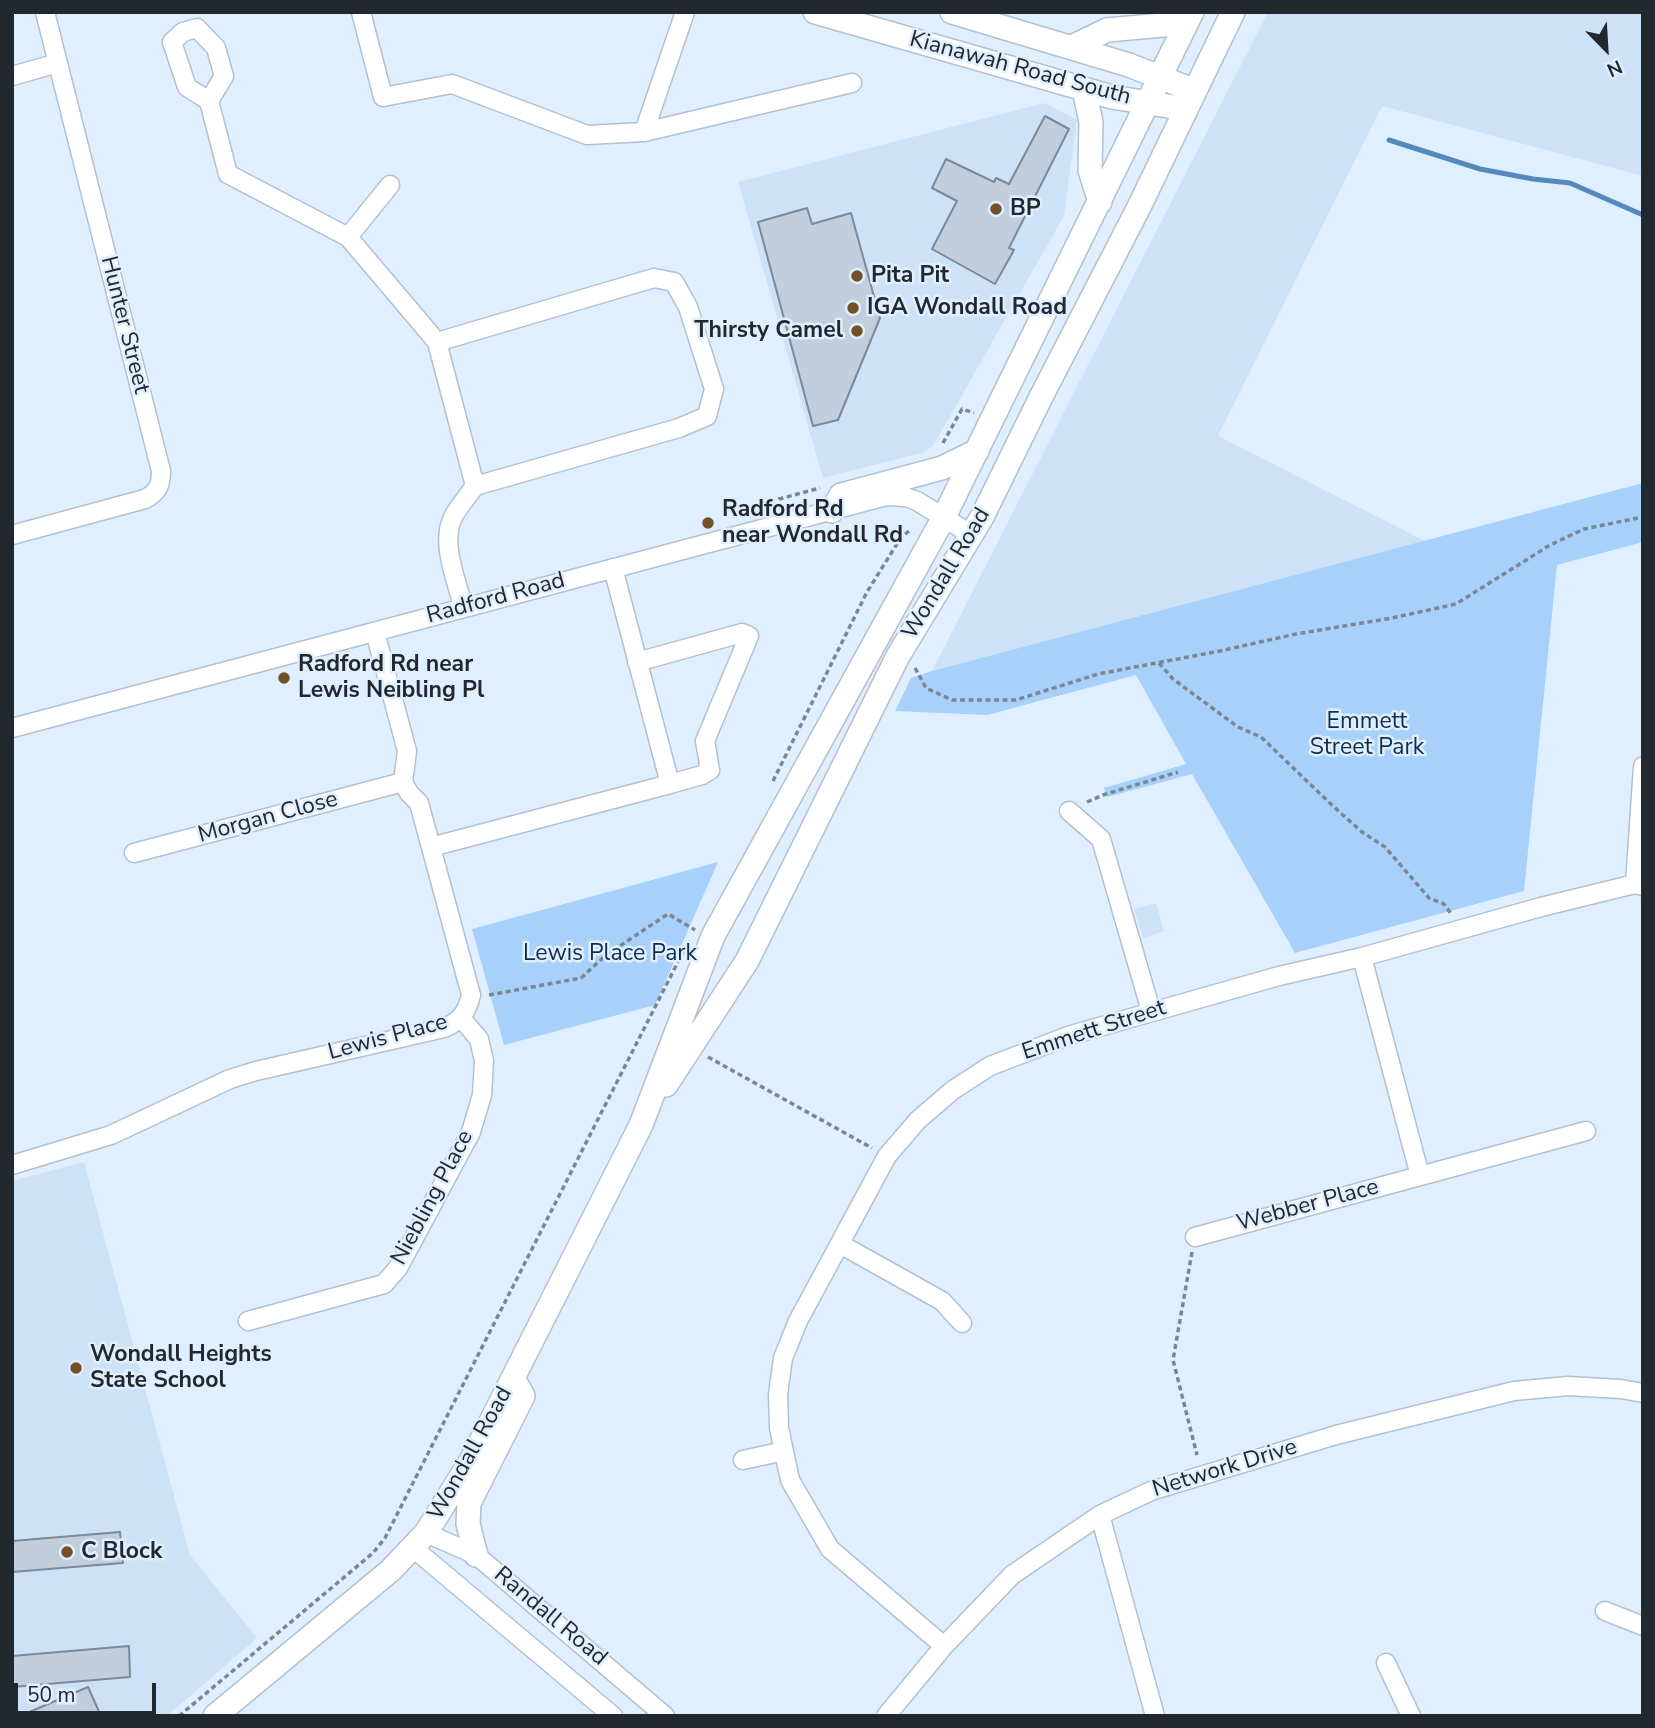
<!DOCTYPE html>
<style>
body{margin:0}
#map{position:relative;width:1655px;height:1728px;overflow:hidden;background:#e0efff;font-family:"Nunito Sans",sans-serif}
canvas{display:block}
.frame{position:absolute;inset:0;border:14px solid #23282e;pointer-events:none}
.north{position:absolute;left:1571px;top:14px;width:70px;height:70px;-webkit-text-stroke:5px #e0efff;paint-order:stroke;rotate:156deg;font-size:19px;font-weight:700;line-height:28px;text-align:center;color:#23282e}
.north::after{content:'';display:block;margin:auto;width:24px;height:32px;background:#23282e;clip-path:polygon(50% 0,100% 100%,50% 72%,0 100%)}
.scale{position:absolute;left:14px;top:1683px;width:142px;height:32px;box-sizing:border-box;border:4px solid #23282e;border-top:0;padding-left:9px;font-size:21px;line-height:24px;white-space:nowrap;color:#23282e;-webkit-text-stroke:5px #e0efff;paint-order:stroke}
</style>
<div id="map">
<canvas width="1655" height="1728"></canvas>
<div class="frame"></div>
<div class="north">N</div>
<div class="scale">50 m</div>
</div>
<script>
const context = document.querySelector('canvas').getContext('2d');
context.lineJoin = 'round';
function fillPath(path, color) {
  context.fillStyle = color;
  context.fill(path, 'evenodd');
}
function strokePath(path, color, width, dash) {
  context.strokeStyle = color;
  context.lineWidth = width;
  context.lineCap = dash ? 'butt' : 'round';
  context.setLineDash(dash || []);
  context.stroke(path);
}
function write(font, color, halo, rows, align = 'center') {
  context.font = font + ' "Nunito Sans",sans-serif';
  context.lineWidth = 5;
  context.setLineDash([]);
  context.textBaseline = 'middle';
  context.strokeStyle = halo;
  context.fillStyle = color;
  for (const [text, x, y, turn = 0] of rows) {
    context.save();
    context.translate(x, y);
    context.rotate((+turn || 0) * Math.PI / 180);
    context.textAlign = isNaN(turn) ? turn : align;
    if (halo) context.strokeText(text, 0, 0);
    context.fillText(text, 0, 0);
    context.restore();
  }
}
const built = new Path2D(`
 M 1268,12 L 1643,12 L 1643,176 L 1382,106 L 1218,436 L 1427,542 L 932,671 Z
 M 1044,103 L 1077,120 L 1064,216 L 933,446 L 922,453 L 823,478 L 738,182 Z
 M 1156,903 L 1164,931 L 1143,938 L 1134,909 Z
 M 84,1162 L 190,1555 L 257,1638 L 167,1716 L 12,1716 L 12,1181 Z`);
const green = new Path2D(`
 M 1643,483 L 1643,542 L 1557,565 L 1524,891 L 1295,953 L 1192,774 L 1107,797 L 1104,788 L 1186,764 L 1136,675 L 987,715 L 895,711 L 911,678 L 932,671 Z
 M 718,862 L 655,1005 L 504,1045 L 472,929 Z`);
const stream = new Path2D(`
 M 1389,140 L 1480,169 L 1533,179 L 1570,183 L 1643,215`);
const building = new Path2D(`
 M 1045,116 L 1069,129 L 1009,248 L 1014,250 L 995,284 L 932,249 L 957,201 L 932,188 L 946,159 L 994,182 L 996,178 L 1009,184 Z
 M 807,208 L 812,224 L 851,213 L 880,318 L 838,420 L 813,426 L 758,222 Z
 M 120,1532 L 123,1563 L 12,1572 L 12,1541 Z
 M 129,1646 L 130,1677 L 12,1687 L 12,1656 Z
 M 88,1687 L 101,1716 L 20,1716 Z`);
const path = new Path2D(`
 M 943,443 L 962,409 L 974,413
 M 775,507 L 779,499 L 820,488
 M 1159,663 L 1173,679 L 1238,727 L 1261,737 L 1334,807 L 1362,832 L 1385,847 L 1429,898 L 1444,904 L 1452,915
 M 915,668 L 926,688 L 952,700 L 1016,700 L 1098,674 L 1220,651 L 1296,634 L 1392,618 L 1456,604 L 1550,545 L 1584,529 L 1643,517
 M 773,781 L 867,592 L 900,539 L 911,529
 M 1087,802 L 1103,795 L 1178,772
 M 489,995 L 581,978 L 606,955 L 668,914 L 695,930
 M 708,1057 L 872,1148
 M 1192,1252 L 1173,1360 L 1197,1455
 M 179,1716 L 373,1553 L 385,1538 L 683,952`);
const minor = new Path2D(`
 M 361,12 L 383,97 L 452,84 L 587,135 L 644,132 L 852,83
 M 12,76 L 58,63
 M 209,101 L 224,76 L 216,48 L 197,28 L 183,32 L 172,42 L 187,87 L 209,101 L 228,174 L 348,237 L 437,342 L 475,486 C 468,496 459,506 453,517 C 440,544 457,580 463,607
 M 644,132 L 685,12
 M 348,237 L 390,185
 M 437,342 L 654,278 L 674,282 L 688,307 L 714,389 L 707,416 L 679,428 L 475,486
 M 12,535 L 145,499 C 158,492 161,485 161,471 L 45,12
 M 637,662 L 742,633 L 749,636 L 705,741 L 710,770 L 702,775 L 670,784
 M 12,728 L 886,496 L 906,497 L 917,501 L 972,535
 M 1069,811 L 1101,839 L 1151,1011
 M 431,847 L 670,784 L 613,568
 M 134,853 L 403,782
 M 1635,884 L 1643,766
 M 1362,957 L 1420,1176
 M 12,1165 L 111,1135 L 230,1079 L 256,1071 L 444,1028 C 461,1021 467,1012 471,995 L 419,803 L 409,793 L 403,782 L 407,751 L 375,632
 M 1195,1237 L 1586,1131
 M 840,1244 L 942,1301 L 962,1323
 M 248,1321 L 384,1284 L 398,1268 L 471,1132 L 482,1095 L 484,1061 L 479,1039 L 461,1018
 M 743,1460 L 784,1451
 M 1100,1515 L 1155,1716
 M 426,1533 L 476,1555 L 665,1716
 M 412,1547 L 613,1716
 M 1605,1611 L 1643,1626
 M 944,1646 L 830,1549 L 790,1480 L 779,1428 L 778,1394 L 783,1358 L 798,1321 L 887,1156 L 918,1120 L 953,1090 L 990,1066 L 1071,1035 L 1279,976 L 1362,957 L 1541,907 L 1635,884 L 1643,886
 M 1386,1663 L 1411,1716
 M 886,1716 L 944,1646 L 1012,1575 L 1100,1515 L 1151,1491 L 1336,1435 L 1514,1391 L 1568,1386 L 1621,1389 L 1643,1393`);
const major = new Path2D(`
 M 815,12 L 1112,97 L 1186,109
 M 952,12 L 1129,65 L 1195,91
 M 1072,47 L 1107,30 L 1163,25 L 1189,18
 M 1084,89 L 1091,122 L 1090,170 L 1100,202
 M 832,511 L 841,495 L 942,468 L 977,451
 M 666,1085 L 747,961 L 898,656 L 982,517 L 1041,397 L 1139,207 L 1233,12
 M 476,1555 L 468,1524 L 469,1503 L 523,1396 L 513,1378
 M 215,1716 L 391,1570 L 426,1533 L 472,1459 L 641,1125 L 713,936 L 944,517 L 1192,12`);
const markers = [
 [996,209,7,"#725128"],
 [857,276,7,"#725128"],
 [853,308,7,"#725128"],
 [857,331,7,"#725128"],
 [708,523,7,"#725128"],
 [284,678,7,"#725128"],
 [76,1368,7,"#725128"],
 [67,1552,7,"#725128"]
];
const streetNames = [
 ["Kianawah Road South",1020,69,15],
 ["Hunter Street",124,325,76],
 ["Wondall Road",947,574,-59],
 ["Radford Road",496,599,-15],
 ["Morgan Close",268,818,-15],
 ["Emmett Street",1094,1031,-18],
 ["Lewis Place",388,1038,-15],
 ["Niebling Place",433,1198,-62],
 ["Webber Place",1308,1206,-15],
 ["Wondall Road",471,1454,-61],
 ["Network Drive",1225,1469,-17],
 ["Randall Road",550,1617,40]
];
const poiNames = [
 ["BP",1010,209],
 ["Pita Pit",871,276],
 ["IGA Wondall Road",867,308],
 ["Thirsty Camel",843,331,"right"],
 ["Radford Rd",722,510],
 ["near Wondall Rd",722,536],
 ["Radford Rd near",298,665],
 ["Lewis Neibling Pl",298,691],
 ["Wondall Heights",90,1355],
 ["State School",90,1381],
 ["C Block",81,1552]
];
const parkNames = [
 ["Emmett",1367,722],
 ["Street Park",1367,748],
 ["Lewis Place Park",610,954]
];
fillPath(built, '#cee2f7');
fillPath(green, '#a7d0fb');
strokePath(stream, '#5588bd', 5);
fillPath(building, '#c0cede');
strokePath(building, '#7c8997', 2);
strokePath(minor, '#b2c0d0', 21);
strokePath(major, '#b2c0d0', 26);
strokePath(path, '#7c8691', 3.5, [5, 3.5]);
strokePath(minor, '#fff', 18);
strokePath(major, '#fff', 23);
for (const [x, y, r, color] of markers) {
  const dot = new Path2D();
  dot.arc(x, y, r, 0, 2 * Math.PI);
  context.fillStyle = color;
  context.fill(dot);
  strokePath(dot, '#e0efff', 2.5);
}
write('23px', '#23282e', '#e0efff', streetNames);
write('bold 23px', '#23282e', '#e0efff', poiNames, 'left');
write('23px', '#102d4a', '#e0efff', parkNames);
</script>
